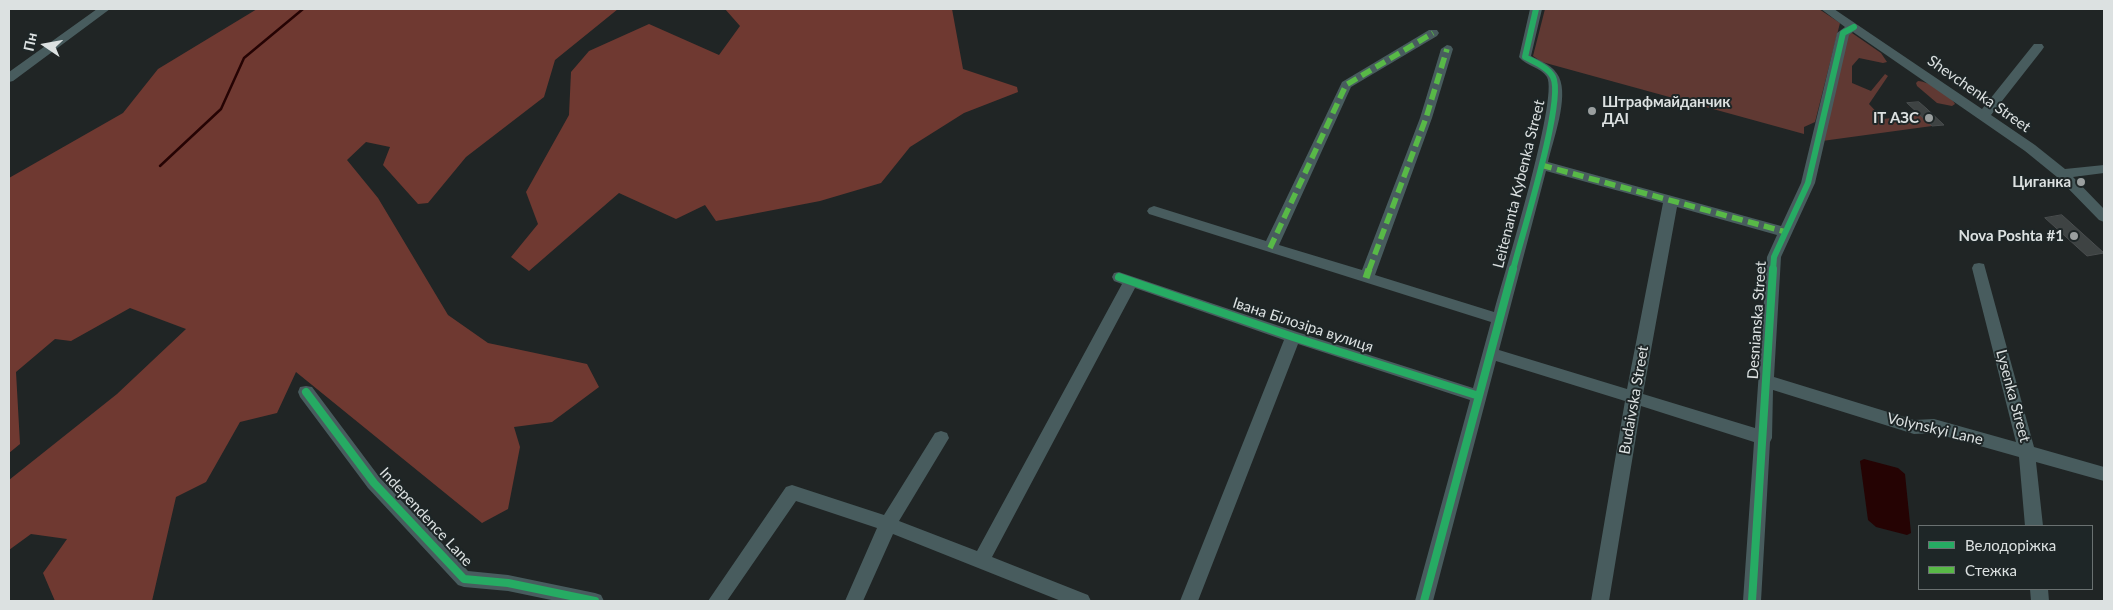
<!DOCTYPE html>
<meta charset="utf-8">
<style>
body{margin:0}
#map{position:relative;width:2113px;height:610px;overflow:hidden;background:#202525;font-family:Lato,sans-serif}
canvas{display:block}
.frame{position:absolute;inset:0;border:10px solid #dce1e1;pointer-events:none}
.legend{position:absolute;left:1918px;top:525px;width:175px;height:65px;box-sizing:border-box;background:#1e2627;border:1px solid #6a7171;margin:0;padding:6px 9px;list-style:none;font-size:15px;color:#dce1e1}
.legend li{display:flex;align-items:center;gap:10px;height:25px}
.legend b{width:25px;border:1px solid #6a7171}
.north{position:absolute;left:20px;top:20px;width:50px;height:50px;-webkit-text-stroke:4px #1e2627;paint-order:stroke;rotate:282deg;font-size:14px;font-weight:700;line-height:20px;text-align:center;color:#dce1e1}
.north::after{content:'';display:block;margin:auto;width:18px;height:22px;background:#dce1e1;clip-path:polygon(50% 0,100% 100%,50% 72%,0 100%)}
</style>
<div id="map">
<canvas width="2113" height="610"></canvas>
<div class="frame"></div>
<ul class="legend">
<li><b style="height:6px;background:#26ab63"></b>Велодоріжка</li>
<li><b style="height:6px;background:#58b947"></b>Стежка</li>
</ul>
<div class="north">Пн</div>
</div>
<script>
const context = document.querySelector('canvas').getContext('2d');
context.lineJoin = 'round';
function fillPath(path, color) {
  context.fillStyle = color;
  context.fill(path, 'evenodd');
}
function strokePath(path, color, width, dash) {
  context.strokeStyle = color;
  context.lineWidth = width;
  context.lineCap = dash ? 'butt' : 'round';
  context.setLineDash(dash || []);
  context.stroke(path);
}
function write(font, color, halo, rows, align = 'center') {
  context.font = font + ' Lato,sans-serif';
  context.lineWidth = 4;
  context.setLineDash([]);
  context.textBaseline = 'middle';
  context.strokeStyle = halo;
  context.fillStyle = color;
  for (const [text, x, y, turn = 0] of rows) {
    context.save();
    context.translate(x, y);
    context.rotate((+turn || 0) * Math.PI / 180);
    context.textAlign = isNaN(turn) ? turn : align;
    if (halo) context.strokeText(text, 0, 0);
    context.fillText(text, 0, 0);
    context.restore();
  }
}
const green = new Path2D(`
 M 1545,9 L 1819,9 L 1840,23 L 1815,122 L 1804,127 L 1804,134 L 1542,62 L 1533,56 Z
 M 1852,33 L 1881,53 L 1887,62 L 1883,63 L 1859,58 L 1852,66 L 1852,83 L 1871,91 L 1885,74 L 1888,76 L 1869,104 L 1883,119 L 1920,115 L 1932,126 L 1822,141 L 1847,34 Z
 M 1918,81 C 1930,82 1950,94 1955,104 L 1952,106 L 1937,103 L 1917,86 L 1916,83 Z`);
const forest = new Path2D(`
 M 257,9 L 618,9 L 555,60 L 544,97 L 466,157 L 428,203 L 418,204 L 383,165 L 390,147 L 366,142 L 347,160 L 378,198 L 448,315 L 488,343 L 587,364 L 599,387 L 552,422 L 514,427 L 520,447 L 508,509 L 482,523 L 296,372 L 277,413 L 240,422 L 206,482 L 176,497 L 152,601 L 55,601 L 43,573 L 67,539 L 31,534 L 9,550 L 9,480 L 117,394 L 186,329 L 130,308 L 71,341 L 55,339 L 16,372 L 20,444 L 9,453 L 9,178 L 123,113 L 158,69 Z
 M 725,9 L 952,9 L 963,69 L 1017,87 L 1018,92 L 964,113 L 910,147 L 881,183 L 820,201 L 716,221 L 705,205 L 676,219 L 619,193 L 529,271 L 511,257 L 538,224 L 526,192 L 569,115 L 571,72 L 589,51 L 649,24 L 719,55 L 740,26 Z`);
const water = new Path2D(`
 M 1864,459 L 1898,468 L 1905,474 L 1911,533 L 1907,535 L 1876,527 L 1868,520 L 1860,461 Z`);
const stream = new Path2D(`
 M 160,166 L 221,109 L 244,58 L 303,9`);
const building = new Path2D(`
 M 1919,102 L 1927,109 L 1944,125 L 1932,126 L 1907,103 Z
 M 2062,215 L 2104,253 L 2087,256 L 2045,218 Z`);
const minor = new Path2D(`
 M 97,9 L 110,9 L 13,81 L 9,82 L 9,72 Z
 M 1530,9 L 1542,9 L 1531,56 C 1541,61 1554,66 1559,77 C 1569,98 1553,140 1548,162 L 1781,226 L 1801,183 L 1837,33 L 1845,27 L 1821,9 L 1834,9 L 1982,109 L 2034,44 L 2042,44 L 2044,47 L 2042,50 L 1991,115 L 2035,145 L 2065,169 L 2104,165 L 2104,173 L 2073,177 L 2104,209 L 2104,222 L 2099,220 L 2057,177 L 2025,151 L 1853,32 L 1849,35 L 1815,183 L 1781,257 L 1774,377 L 1914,420 L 1934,419 L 2016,442 L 1972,268 L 1974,264 L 1979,263 L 1984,264 L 2034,447 L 2104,467 L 2104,481 L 2036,462 L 2043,526 L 2025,526 L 2019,457 L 1934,433 L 1914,434 L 1773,390 L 1772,438 L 1770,442 L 1761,601 L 1743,601 L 1754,442 L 1641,406 L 1609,601 L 1591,601 L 1625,401 L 1496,361 L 1433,601 L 1415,601 L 1470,400 L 1298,344 L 1198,601 L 1180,601 L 1284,340 L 1135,288 L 992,557 L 1088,595 L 1091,601 L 1061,601 L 893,534 L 863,601 L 845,601 L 877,528 L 796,501 L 727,601 L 708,601 L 786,487 L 792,485 L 884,515 L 935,433 L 941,431 L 947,433 L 949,438 L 899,521 L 977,551 L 1122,284 L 1114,281 L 1112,277 L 1114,273 L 1119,272 L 1297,332 L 1473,388 L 1491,322 L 1149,214 L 1147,211 L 1149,208 L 1154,206 L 1266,241 L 1342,82 L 1429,30 L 1437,30 L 1439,33 L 1437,36 L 1351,87 L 1279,245 L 1362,270 L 1420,118 L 1441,49 L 1447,45 L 1451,46 L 1453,49 L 1432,118 L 1375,275 L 1494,312 C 1503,278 1559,98 1547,77 C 1541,67 1526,66 1519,57 ZM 1546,171 L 1663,203 L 1627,389 L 1499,350 ZM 1677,207 L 1777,235 L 1767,257 L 1755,428 L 1643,394 Z
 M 306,386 L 312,387 L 380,478 L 468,571 L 508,575 L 595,593 L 601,595 L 604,601 L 556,601 L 508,591 L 464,587 L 458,585 L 368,488 L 300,397 L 298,392 L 300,387 Z
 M 2030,589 L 2048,589 L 2049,601 L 2031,601 Z`);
const quietFar1 = new Path2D(`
 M 1541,165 L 1786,232
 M 1270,248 L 1346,85 L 1433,33
 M 1369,270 L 1426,118 L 1447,49`);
const quiet = new Path2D(`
 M 1366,278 L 1369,269`);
const cyclewayFar1 = new Path2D(`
 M 1513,270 C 1521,238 1565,100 1553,77 C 1548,67 1534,62 1525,57 L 1536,9
 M 1773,270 L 1774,257 L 1808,183 L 1843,33 L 1854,27`);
const cycleway = new Path2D(`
 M 1119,277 L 1293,337 L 1479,396
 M 306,392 L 374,483 L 464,579 L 508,583 L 595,601
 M 1424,601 L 1513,269
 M 1752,601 L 1773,269`);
const markers = [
 [1592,111,5,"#9a9f9f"],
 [1929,118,5,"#9a9f9f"],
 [2081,182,5,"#9a9f9f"],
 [2074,236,5,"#9a9f9f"]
];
const streetNames = [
 ["Shevchenka Street",1979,94,35],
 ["Leitenanta Kybenka Street",1519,184,-76],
 ["Desnianska Street",1757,320,-86],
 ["Івана Білозіра вулиця",1303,325,18],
 ["Lysenka Street",2013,396,75],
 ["Budaivska Street",1634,400,-80],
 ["Volynskyi Lane",1935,429,13],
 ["Independence Lane",426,517,47]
];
const poiNames = [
 ["Штрафмайданчик",1602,102,"left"],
 ["ДАІ",1602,119,"left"],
 ["ІТ АЗС",1919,118],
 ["Циганка",2071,182],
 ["Nova Poshta #1",2064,236]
];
fillPath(green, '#603933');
fillPath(forest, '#6f3931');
fillPath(water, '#250303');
strokePath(stream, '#250303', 2.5);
fillPath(building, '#3e4343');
strokePath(building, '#494d4e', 1);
fillPath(minor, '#485c5e');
strokePath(quietFar1, '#58b947', 5.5, [11, 5.5]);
strokePath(quiet, '#58b947', 7, [14, 7]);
strokePath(cyclewayFar1, '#26ab63', 6);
strokePath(cycleway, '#26ab63', 8);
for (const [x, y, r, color] of markers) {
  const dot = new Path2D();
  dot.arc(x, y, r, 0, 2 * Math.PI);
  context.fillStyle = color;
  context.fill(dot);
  strokePath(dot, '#1e2627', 2);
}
write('15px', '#dce1e1', '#1e2627', streetNames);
write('bold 15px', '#dce1e1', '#1e2627', poiNames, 'right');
</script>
